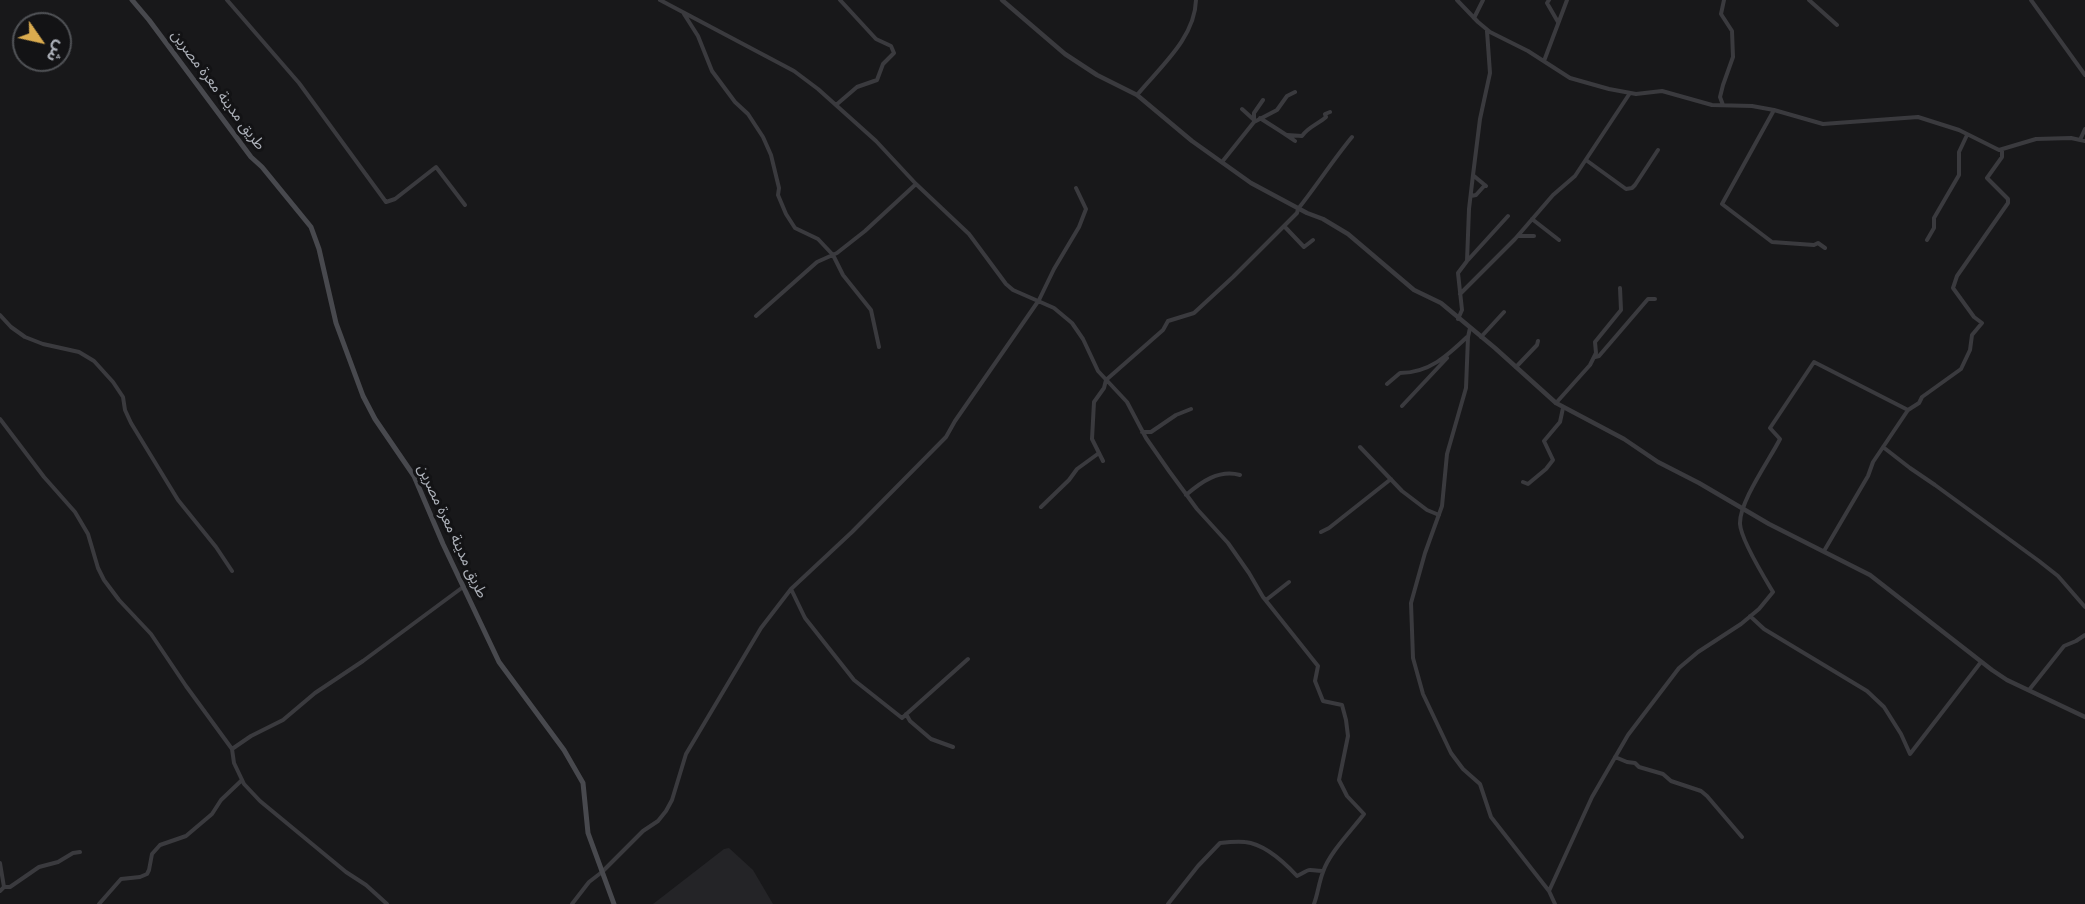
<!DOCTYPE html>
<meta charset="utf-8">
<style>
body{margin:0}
#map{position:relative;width:2085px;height:904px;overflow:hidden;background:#18181a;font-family:Overpass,"Noto Sans Arabic",sans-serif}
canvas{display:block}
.north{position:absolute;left:12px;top:12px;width:60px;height:60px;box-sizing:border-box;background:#131315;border:2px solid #505256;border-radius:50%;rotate:124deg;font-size:16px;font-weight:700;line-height:24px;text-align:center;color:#acb0b8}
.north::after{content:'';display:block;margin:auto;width:21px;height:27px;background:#dbac4f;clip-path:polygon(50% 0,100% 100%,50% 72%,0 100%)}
</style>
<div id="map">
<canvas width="2085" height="904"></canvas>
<div class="north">ش</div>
</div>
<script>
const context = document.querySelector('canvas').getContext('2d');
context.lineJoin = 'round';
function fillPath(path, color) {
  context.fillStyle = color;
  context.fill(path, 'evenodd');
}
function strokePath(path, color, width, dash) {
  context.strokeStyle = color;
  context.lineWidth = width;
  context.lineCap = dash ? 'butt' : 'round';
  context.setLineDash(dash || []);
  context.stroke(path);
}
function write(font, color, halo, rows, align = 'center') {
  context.font = font + ' Overpass,"Noto Sans Arabic",sans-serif';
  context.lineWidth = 6;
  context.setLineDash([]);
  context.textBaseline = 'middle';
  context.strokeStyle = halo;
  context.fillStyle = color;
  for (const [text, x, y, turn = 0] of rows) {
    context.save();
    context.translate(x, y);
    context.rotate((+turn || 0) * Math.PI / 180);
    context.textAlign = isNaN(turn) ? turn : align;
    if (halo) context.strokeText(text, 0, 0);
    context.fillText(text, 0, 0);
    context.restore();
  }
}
const built = new Path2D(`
 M 729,848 L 753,870 L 773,904 L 653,904 L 724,849 Z`);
const minor = new Path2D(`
 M 227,0 L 299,83 L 386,202 L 395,199 L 436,167 L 465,205
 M 660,0 L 794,71 L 818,89 L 876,141 L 916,184 L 969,234 L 1006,284 L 1013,290 L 1054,308 L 1072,323 L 1083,339 L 1098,371 L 1127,402 L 1146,438 L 1169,471 L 1197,509 L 1228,543 L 1249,573 L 1263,597 L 1318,666 L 1315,681 L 1323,701 L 1342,705 L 1346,720 L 1348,736 L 1339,780 L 1347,796 L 1364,814 C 1352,830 1329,853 1323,872 C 1319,882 1318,893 1314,904
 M 1457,0 L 1478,22 L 1490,32 L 1528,51 L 1570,78 L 1609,89 L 1636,94 L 1662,91 L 1712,105 L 1752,106 L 1774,110 L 1823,124 L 1918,117 L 1959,130 L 1999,150 L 2036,139 L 2071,138 L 2085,141
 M 1549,0 L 1547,3 L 1558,22
 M 1809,0 L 1837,25
 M 2031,0 L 2085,75
 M 684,14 L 698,36 L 712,71 L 735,102 L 748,114 L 763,137 L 771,155 L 779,188 L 778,195 L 786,214 L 795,228 L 818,239 L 833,255 L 843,275 L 871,310 L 879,347
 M 1474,18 L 1483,0
 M 1544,61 L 1567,0
 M 1137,95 C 1160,67 1195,38 1196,0
 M 836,105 L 857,87 L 877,80 L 883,64 L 894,53 L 891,46 L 876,39 L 840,0
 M 1723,105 L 1720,97 L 1723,85 L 1733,57 L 1732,31 L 1721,14 L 1724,0
 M 1242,109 L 1253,119
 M 1774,110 L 1722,204 L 1772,242 L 1814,245 L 1818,243 L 1825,248
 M 1260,118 C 1272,126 1284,133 1295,141
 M 1254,122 L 1254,113 L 1263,100
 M 1287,135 L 1302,136 C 1308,127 1318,124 1326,117 L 1325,114 L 1330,112
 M 2080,140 L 2085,129
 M 1586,160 L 1626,189 L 1632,188 L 1635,185 L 1658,150
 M 1222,162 L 1254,122 L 1277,110 L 1287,96 L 1295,92
 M 1474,176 L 1486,186
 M 1471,196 L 1476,195 L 1485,185
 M 1532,219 L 1559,240
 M 1284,226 L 1304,247 L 1313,240
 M 1518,236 L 1534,236
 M 1927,240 L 1934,228 L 1934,218 L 1959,175 L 1959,152 L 1967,135
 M 1468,260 L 1508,216
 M 1460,294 L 1515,239 L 1553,195 L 1575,176 L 1630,93
 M 0,315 L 11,327 L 25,337 L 43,344 L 79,352 L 94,361 L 113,382 L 123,397 L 125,410 L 131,423 L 178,500 L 216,547 L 232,571
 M 756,316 L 817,262 L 837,253 L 865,231 L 916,184
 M 1458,319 L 1462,310 L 1458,273 L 1467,261 L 1469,209 L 1473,175 L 1480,119 L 1490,73 L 1487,31
 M 1470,328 L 1468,337 L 1466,388 L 1447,454 L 1442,506 L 1425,553 L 1411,603 L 1413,658 L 1423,694 L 1451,753 L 1463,769 L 1480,784 L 1491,817 L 1549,891
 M 1481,337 L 1504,312
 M 1595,357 L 1599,356 L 1648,299 L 1655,299
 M 1516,367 L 1537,345 L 1538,341
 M 1387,384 L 1400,373 C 1429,373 1447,356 1467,337
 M 1556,403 L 1590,365 L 1596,353 L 1595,342 L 1621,310 L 1620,288
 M 1402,406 L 1447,358
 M 0,419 L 44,477 L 75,512 L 88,534 L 98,568 L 104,580 L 119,600 L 151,634 L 186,686 L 232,749 L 251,736 L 283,720 L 315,693 L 363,661 L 463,587
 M 1142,432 L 1151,432 L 1176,415 L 1191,409
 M 1360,447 L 1402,491 L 1427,510 L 1439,515
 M 1883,447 L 1910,468 L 1935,485 L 2039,561 L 2058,576 L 2085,607
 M 1103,461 L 1092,439 L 1094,402 L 1104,388 L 1106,380 L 1163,330 L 1168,321 L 1194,313 L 1233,277 L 1297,213 L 1298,209 C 1317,185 1333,160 1352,137
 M 1523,482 L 1528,484 L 1546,469 L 1553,460 L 1544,441 L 1560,422 L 1563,408
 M 1186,495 C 1201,482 1219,469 1240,475
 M 1041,507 L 1069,480 L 1077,469 L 1099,453
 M 1321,532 L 1329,528 L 1391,479
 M 1824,551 L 1868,476 L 1873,462 L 1908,410 L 1919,403 L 1922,397 L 1961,369 L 1970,350 L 1972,335 L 1982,323 L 1974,317 L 1953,288 L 1957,276 L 2008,203 L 2008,199 L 1987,178 L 2002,157 L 2002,149
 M 791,589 L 805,618 L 854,680 L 902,718 L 968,659
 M 1266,600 L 1289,582
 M 1750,616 L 1764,629 L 1867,691 L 1884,707 L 1901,734 L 1910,754 L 1981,662
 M 2029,690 L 2064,646 L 2076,641 L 2085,635
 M 906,714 L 910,721 L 931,739 L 953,747
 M 232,749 L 234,763 L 244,784 L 260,801 L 346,872 L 366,885 L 387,904
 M 1615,757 L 1627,762 L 1635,763 L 1639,767 L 1663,774 L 1671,781 L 1701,791 L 1707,796 L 1742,837
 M 0,863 L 4,887 L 0,891
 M 4,887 L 10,887 L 39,867 L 58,862 L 73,853 L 80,852
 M 99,904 L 121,879 L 140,877 L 147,874 L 149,870 L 152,854 L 160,845 L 186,836 L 212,814 L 221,800 L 242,780
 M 572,904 L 589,882 L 602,872 L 643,831 L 658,821 L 666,811 L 672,800 L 686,754 L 761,628 L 791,589 L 852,532 L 946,437 L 955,421 L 1039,300 L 1054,269 L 1079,227 L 1086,209 L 1076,188
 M 1168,904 L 1198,866 L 1220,843 C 1228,842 1237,841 1245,842 C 1265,844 1284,862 1297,876 C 1313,868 1304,870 1323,871
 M 1555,904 L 1549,891 L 1592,797 L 1628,735 L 1647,710 L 1679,668 L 1698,652 L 1741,624 L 1759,609 L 1773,592 C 1764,577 1741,540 1740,524 C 1739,502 1770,459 1780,439 L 1770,428 L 1814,362 L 1908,410`);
const tertiary = new Path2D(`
 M 1002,0 L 1065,54 L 1097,75 L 1137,95 L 1192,141 L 1251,183 L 1307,213 L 1323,219 L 1348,234 L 1414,290 L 1441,303 L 1495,348 L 1556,403 L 1624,439 L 1658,462 L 1699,483 L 1769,524 L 1870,575 L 1992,670 L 2007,680 L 2085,717`);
const secondary = new Path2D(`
 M 132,0 L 149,20 L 251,157 L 262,167 L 311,227 L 319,249 L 336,323 L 363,396 L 375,419 L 414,476 L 443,544 L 499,662 L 564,750 L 583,783 L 588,833 L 614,904`);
const streetNames = [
 ["طريق مدينة معرة مصرين",217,91,53],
 ["طريق مدينة معرة مصرين",451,532,65]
];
fillPath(built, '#242427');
strokePath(minor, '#3a3a3e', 4);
strokePath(tertiary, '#3a3a3e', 4.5);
strokePath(secondary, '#48494e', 5);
write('15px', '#acb0b8', '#131315', streetNames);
</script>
